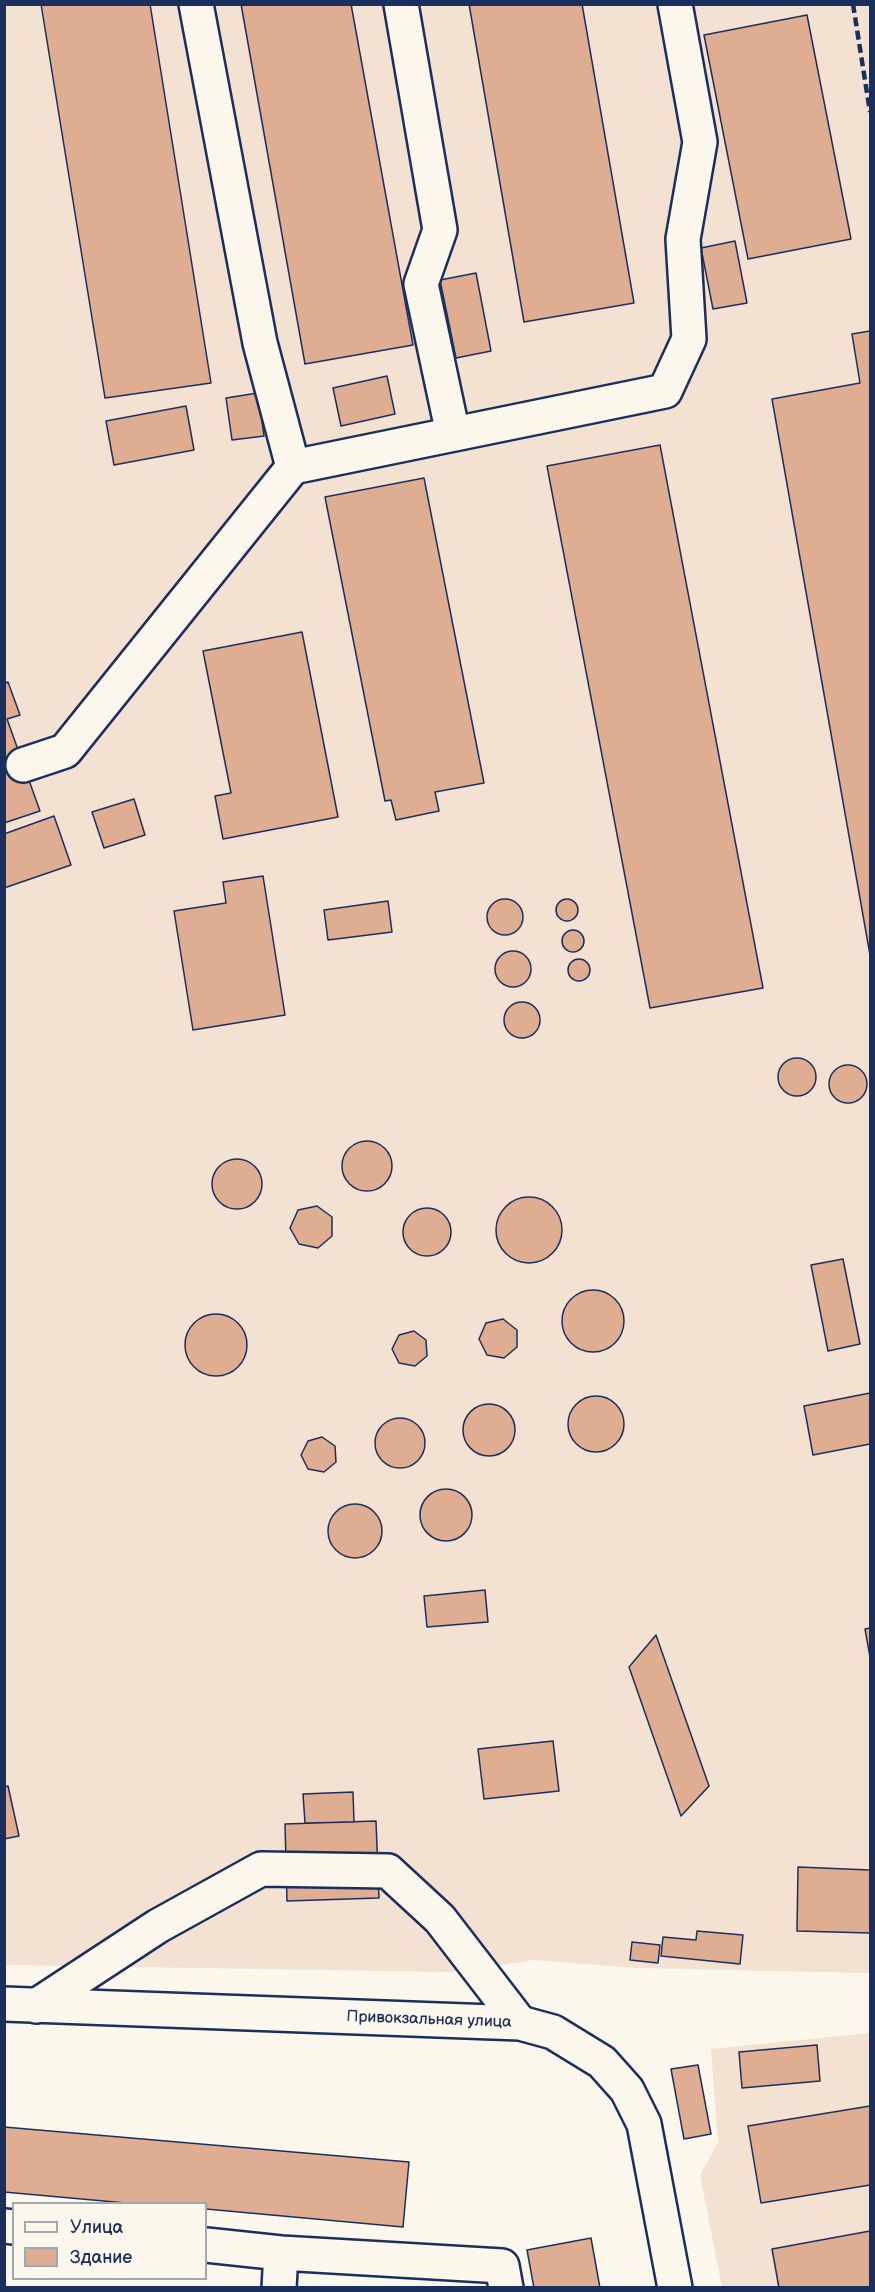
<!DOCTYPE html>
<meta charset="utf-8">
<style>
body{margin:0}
#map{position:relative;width:875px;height:2292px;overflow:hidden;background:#fbf7ec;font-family:"Balsamiq Sans",sans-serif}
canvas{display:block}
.frame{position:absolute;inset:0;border:6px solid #1b2f5e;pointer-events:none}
.legend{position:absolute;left:12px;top:2202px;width:195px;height:78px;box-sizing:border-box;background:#fbf7ec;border:2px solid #a1a7b3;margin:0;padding:8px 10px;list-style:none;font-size:18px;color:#1b2f5e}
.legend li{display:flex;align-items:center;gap:12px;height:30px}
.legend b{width:30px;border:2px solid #a1a7b3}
</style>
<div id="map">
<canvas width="875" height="2292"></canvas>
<div class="frame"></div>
<ul class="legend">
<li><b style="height:8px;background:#fbf7ec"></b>Улица</li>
<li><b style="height:16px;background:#dfad92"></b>Здание</li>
</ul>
</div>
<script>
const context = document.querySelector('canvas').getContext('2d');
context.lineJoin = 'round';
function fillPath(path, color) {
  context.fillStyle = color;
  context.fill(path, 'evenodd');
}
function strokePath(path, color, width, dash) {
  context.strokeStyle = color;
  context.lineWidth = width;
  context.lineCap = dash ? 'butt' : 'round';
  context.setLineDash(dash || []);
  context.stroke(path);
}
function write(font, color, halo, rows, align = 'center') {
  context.font = font + ' "Balsamiq Sans",sans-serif';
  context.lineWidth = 5;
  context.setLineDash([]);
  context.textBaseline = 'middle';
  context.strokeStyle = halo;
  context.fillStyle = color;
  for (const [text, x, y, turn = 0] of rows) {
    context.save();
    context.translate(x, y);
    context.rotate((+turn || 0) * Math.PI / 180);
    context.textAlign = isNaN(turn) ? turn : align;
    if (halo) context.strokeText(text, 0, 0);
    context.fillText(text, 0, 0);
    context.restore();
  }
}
const built = new Path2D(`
 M 5,5 L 870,5 L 870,1973 L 636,1968 L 534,1960 L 452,1972 L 5,1965 Z
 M 870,2033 L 870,2287 L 722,2287 L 700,2175 L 718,2143 L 711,2049 Z`);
const building = new Path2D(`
 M 41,4 L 150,4 L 211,383 L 105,398 Z
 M 241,4 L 351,4 L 413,345 L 305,364 Z
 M 469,4 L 582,4 L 634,303 L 524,322 Z
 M 807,15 L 851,239 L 748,259 L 704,35 Z
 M 735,241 L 747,303 L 713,309 L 701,248 Z
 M 476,273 L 491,351 L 456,358 L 440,280 Z
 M 870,331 L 870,955 L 772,399 L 860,383 L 852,334 Z
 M 387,376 L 395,414 L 341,426 L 333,388 Z
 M 258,393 L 264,436 L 232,440 L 226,398 Z
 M 186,406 L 194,450 L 114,465 L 106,421 Z
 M 660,445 L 763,988 L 650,1008 L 547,466 Z
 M 424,478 L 484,783 L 435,792 L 439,811 L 396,820 L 391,800 L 385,801 L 325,497 Z
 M 302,632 L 338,817 L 223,839 L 215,796 L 231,793 L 203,651 Z
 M 8,682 L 20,715 L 7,719 L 40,811 L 4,823 L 4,684 Z
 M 134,799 L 145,835 L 104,848 L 92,812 Z
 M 54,816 L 71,865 L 4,888 L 4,834 Z
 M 263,876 L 285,1015 L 193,1030 L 174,911 L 226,903 L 223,882 Z
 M487 917a18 18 0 1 1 36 0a18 18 0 1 1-36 0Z
 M556 910a11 11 0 1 1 22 0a11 11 0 1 1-22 0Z
 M 388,901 L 392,932 L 328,940 L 324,910 Z
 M562 941a11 11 0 1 1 22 0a11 11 0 1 1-22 0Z
 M495 969a18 18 0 1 1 36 0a18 18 0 1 1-36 0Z
 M568 970a11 11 0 1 1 22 0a11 11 0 1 1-22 0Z
 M504 1020a18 18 0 1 1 36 0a18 18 0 1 1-36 0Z
 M778 1077a19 19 0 1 1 38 0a19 19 0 1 1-38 0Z
 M829 1084a19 19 0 1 1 38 0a19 19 0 1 1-38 0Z
 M342 1166a25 25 0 1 1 50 0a25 25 0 1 1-50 0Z
 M212 1184a25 25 0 1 1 50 0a25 25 0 1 1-50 0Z
 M496 1230a33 33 0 1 1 66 0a33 33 0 1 1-66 0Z
 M 317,1206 L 332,1217 L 332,1236 L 318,1248 L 299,1244 L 290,1228 L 298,1210 Z
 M403 1232a24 24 0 1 1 48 0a24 24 0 1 1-48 0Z
 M 843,1259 L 860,1344 L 828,1351 L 811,1265 Z
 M562 1321a31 31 0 1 1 62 0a31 31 0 1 1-62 0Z
 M185 1345a31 31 0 1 1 62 0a31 31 0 1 1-62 0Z
 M 503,1319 L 517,1330 L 517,1347 L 504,1358 L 487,1355 L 479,1339 L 486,1323 Z
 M 414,1331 L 426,1340 L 427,1356 L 415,1366 L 399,1363 L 392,1349 L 399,1335 Z
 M 870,1393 L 870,1444 L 813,1455 L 804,1406 Z
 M568 1424a28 28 0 1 1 56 0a28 28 0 1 1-56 0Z
 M463 1430a26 26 0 1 1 52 0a26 26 0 1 1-52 0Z
 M375 1443a25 25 0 1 1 50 0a25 25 0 1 1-50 0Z
 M 322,1437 L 335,1446 L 336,1462 L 324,1472 L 308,1469 L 301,1455 L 308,1441 Z
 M420 1515a26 26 0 1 1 52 0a26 26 0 1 1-52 0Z
 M328 1531a27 27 0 1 1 54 0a27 27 0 1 1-54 0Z
 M 485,1590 L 488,1622 L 427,1627 L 424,1596 Z
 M 870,1628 L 870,1657 L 865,1629 Z
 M 656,1635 L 709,1786 L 681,1816 L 629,1667 Z
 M 553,1741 L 559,1791 L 484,1799 L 478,1749 Z
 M 8,1786 L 19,1836 L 4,1839 L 4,1787 Z
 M 353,1792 L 354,1822 L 305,1823 L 303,1794 Z
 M 376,1821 L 379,1898 L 287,1901 L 285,1824 Z
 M 798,1867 L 870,1870 L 870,1933 L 797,1931 Z
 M 697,1931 L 743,1935 L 740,1964 L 661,1956 L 663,1937 L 696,1940 Z
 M 632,1942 L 660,1945 L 658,1963 L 630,1960 Z
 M 817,2045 L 820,2081 L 742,2088 L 739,2052 Z
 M 698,2065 L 711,2134 L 684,2139 L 671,2069 Z
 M 870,2106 L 870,2185 L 761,2203 L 748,2126 Z
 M 4,2127 L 409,2162 L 403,2227 L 206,2209 L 206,2204 L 137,2204 L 4,2192 Z
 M 870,2231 L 870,2288 L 779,2288 L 772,2249 Z
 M 591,2238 L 600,2288 L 534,2288 L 527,2250 Z`);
const minor = new Path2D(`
 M 196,4 L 260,343 L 293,467
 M 401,4 L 440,230 L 421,284 L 453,434
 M 23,765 L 65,751 L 293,467 L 665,391 L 689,339 L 683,239 L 700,142 L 675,4
 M 4,2004 L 520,2023 L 553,2032 L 602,2062 L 627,2090 L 644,2124 L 675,2288
 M 36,2006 L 158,1926 L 261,1869 L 388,1871 L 440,1919 L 520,2023
 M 4,2226 L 14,2227
 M 206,2245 L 281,2253
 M 279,2288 L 281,2253 L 502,2266 L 506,2288`);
const rail = new Path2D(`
 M 853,4 L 870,112`);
const streetNames = [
 ["Привокзальная улица",429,2020,2]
];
fillPath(built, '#f3e1d1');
fillPath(building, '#dfad92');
strokePath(building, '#1b2f5e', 1.5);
strokePath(minor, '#1b2f5e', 38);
strokePath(minor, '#fbf7ec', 33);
strokePath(rail, '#1b2f5e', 4.5, [9, 4.5]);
write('16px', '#1b2f5e', '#fbf7ec', streetNames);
</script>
